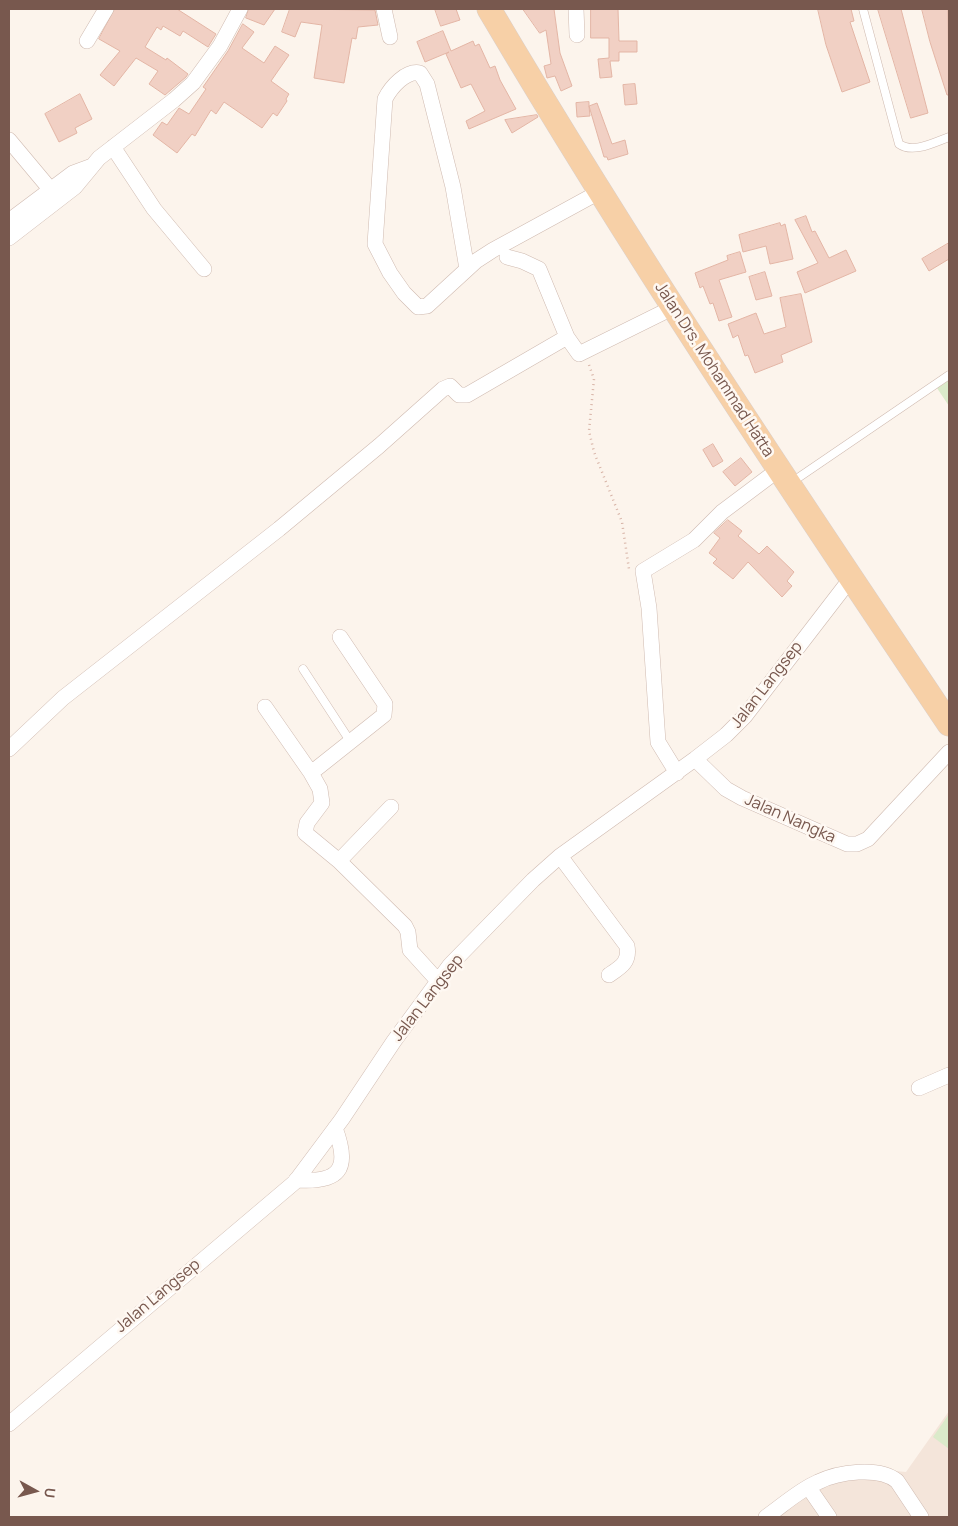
<!DOCTYPE html>
<style>
body{margin:0}
#map{position:relative;width:958px;height:1526px;overflow:hidden;background:#fcf4ec;font-family:Manrope,sans-serif}
canvas{display:block}
.frame{position:absolute;inset:0;border:10px solid #78584e;pointer-events:none}
.north{position:absolute;left:10px;top:1466px;width:50px;height:50px;-webkit-text-stroke:4px #fef8f2;paint-order:stroke;rotate:97deg;font-size:14px;font-weight:700;line-height:20px;text-align:center;color:#78584e}
.north::after{content:'';display:block;margin:auto;width:18px;height:22px;background:#78584e;clip-path:polygon(50% 0,100% 100%,50% 72%,0 100%)}
</style>
<div id="map">
<canvas width="958" height="1526"></canvas>
<div class="frame"></div>
<div class="north">U</div>
</div>
<script>
const context = document.querySelector('canvas').getContext('2d');
context.lineJoin = 'round';
function fillPath(path, color) {
  context.fillStyle = color;
  context.fill(path, 'evenodd');
}
function strokePath(path, color, width, dash) {
  context.strokeStyle = color;
  context.lineWidth = width;
  context.lineCap = dash ? 'butt' : 'round';
  context.setLineDash(dash || []);
  context.stroke(path);
}
function write(font, color, halo, rows, align = 'center') {
  context.font = font + ' Manrope,sans-serif';
  context.lineWidth = 5;
  context.setLineDash([]);
  context.textBaseline = 'middle';
  context.strokeStyle = halo;
  context.fillStyle = color;
  for (const [text, x, y, turn = 0] of rows) {
    context.save();
    context.translate(x, y);
    context.rotate((+turn || 0) * Math.PI / 180);
    context.textAlign = isNaN(turn) ? turn : align;
    if (halo) context.strokeText(text, 0, 0);
    context.fillText(text, 0, 0);
    context.restore();
  }
}
const residential = new Path2D(`
 M 949,1411 L 949,1517 L 759,1517 L 853,1467 L 906,1472 Z`);
const green = new Path2D(`
 M 949,380 L 949,406 L 937,388 Z
 M 949,1414 L 949,1449 L 933,1437 Z`);
const building = new Path2D(`
 M 115,9 L 177,9 L 216,34 L 208,47 L 183,31 L 180,36 L 163,26 L 161,30 L 157,27 L 145,47 L 166,60 L 167,58 L 188,74 L 186,77 L 165,95 L 149,84 L 158,71 L 136,58 L 114,86 L 100,75 L 120,51 L 99,39 Z
 M 249,9 L 275,9 L 264,25 L 246,18 Z
 M 290,9 L 375,10 L 378,25 L 358,27 L 356,39 L 352,38 L 344,83 L 314,78 L 322,25 L 301,22 L 295,37 L 282,32 Z
 M 435,9 L 456,9 L 460,20 L 441,26 Z
 M 523,9 L 554,9 L 560,53 L 572,86 L 561,91 L 555,76 L 547,78 L 544,66 L 551,64 L 546,30 L 540,33 Z
 M 591,9 L 618,9 L 619,41 L 637,41 L 637,52 L 619,52 L 619,61 L 610,61 L 612,77 L 600,78 L 598,59 L 609,58 L 609,38 L 591,38 Z
 M 818,9 L 851,9 L 854,21 L 850,22 L 870,82 L 842,92 L 826,45 Z
 M 878,9 L 901,9 L 928,113 L 911,118 Z
 M 922,9 L 948,9 L 949,95 L 947,95 L 930,42 Z
 M 243,24 L 254,32 L 242,48 L 264,63 L 275,46 L 289,55 L 271,81 L 289,94 L 286,99 L 287,101 L 277,116 L 273,113 L 262,128 L 224,102 L 216,114 L 211,110 L 195,136 L 192,134 L 177,153 L 153,135 L 162,122 L 167,125 L 179,108 L 189,114 L 206,89 L 203,87 L 228,51 Z
 M 443,31 L 451,51 L 473,41 L 475,46 L 479,44 L 490,68 L 495,66 L 500,80 L 516,109 L 469,129 L 466,121 L 485,111 L 471,84 L 461,88 L 446,54 L 449,52 L 425,62 L 417,42 Z
 M 635,84 L 637,104 L 625,105 L 623,85 Z
 M 80,94 L 92,119 L 75,128 L 77,133 L 59,142 L 45,114 Z
 M 589,102 L 589,106 L 597,103 L 612,144 L 625,140 L 628,154 L 608,160 L 607,157 L 604,157 L 589,106 L 590,116 L 577,117 L 576,103 Z
 M 537,115 L 538,117 L 512,133 L 505,120 Z
 M 806,216 L 812,232 L 815,231 L 829,258 L 846,250 L 856,271 L 805,293 L 797,272 L 818,263 L 795,220 Z
 M 780,223 L 781,226 L 785,224 L 793,259 L 770,264 L 766,246 L 743,252 L 739,235 Z
 M 949,243 L 949,259 L 929,271 L 922,259 Z
 M 740,252 L 746,272 L 719,280 L 732,317 L 719,321 L 713,303 L 710,304 L 703,286 L 700,288 L 695,273 L 728,260 L 727,256 Z
 M 765,272 L 772,296 L 756,300 L 749,277 Z
 M 801,294 L 812,342 L 781,355 L 783,362 L 755,373 L 748,355 L 745,356 L 738,335 L 733,338 L 728,324 L 756,313 L 764,334 L 786,327 L 780,298 Z
 M 713,444 L 723,461 L 713,467 L 703,450 Z
 M 741,458 L 752,472 L 735,486 L 723,472 Z
 M 728,520 L 742,531 L 738,536 L 759,554 L 767,546 L 794,572 L 787,581 L 792,586 L 782,597 L 748,562 L 733,579 L 713,563 L 717,559 L 709,553 L 720,538 L 714,533 Z`);
const path = new Path2D(`
 M 589,365 L 594,379 L 589,431 L 594,452 L 622,522 L 629,569`);
const service = new Path2D(`
 M 863,9 L 899,144 C 913,154 935,142 949,137
 M 792,482 L 949,375
 M 303,669 L 350,741`);
const minor = new Path2D(`
 M 384,9 L 390,37
 M 576,9 L 577,35
 M 87,41 L 106,9
 M 9,140 L 50,189
 M 113,147 L 154,209 L 204,269
 M 9,221 L 73,173 L 92,166
 M 9,238 L 75,187 L 99,158 L 174,100 L 193,83 L 220,46 L 240,9
 M 507,257 L 522,261 L 539,269 L 567,337 L 579,354 L 672,308
 M 467,269 L 453,187 L 427,84 L 420,73 C 406,70 391,87 385,99 L 375,244 L 390,273 L 404,293 L 418,307 L 427,306 L 476,261 L 493,250 L 601,191
 M 265,707 L 311,773 L 384,715 L 385,704 L 340,637
 M 9,749 L 63,698 L 279,529 L 379,446 L 443,389 L 450,386 L 459,395 L 467,395 L 567,337
 M 695,759 L 726,789 L 742,798 L 847,844 L 857,844 L 868,839 L 949,752
 M 311,773 L 320,789 L 322,803 L 307,823 L 305,833 L 339,861 L 405,926 L 408,932 L 410,950 L 438,981
 M 677,773 L 658,742 L 649,608 L 643,571 L 694,540 L 722,512 L 778,470
 M 560,856 L 627,946 C 630,962 621,967 609,975
 M 339,861 L 391,807
 M 919,1088 L 949,1075
 M 296,1180 C 339,1183 351,1170 335,1128
 M 9,1424 L 295,1182 L 342,1119 L 394,1041 L 450,965 L 533,880 L 560,856 L 695,759 L 726,735 L 745,716 L 852,577
 M 809,1488 L 829,1517
 M 766,1517 C 782,1506 799,1490 818,1482 C 838,1472 879,1466 897,1481 L 921,1517`);
const primary = new Path2D(`
 M 489,9 C 633,253 791,489 949,724`);
const streetNames = [
 ["Jalan Drs. Mohammad Hatta",714,370,57],
 ["Jalan Langsep",767,685,-52],
 ["Jalan Nangka",790,819,24],
 ["Jalan Langsep",428,998,-52],
 ["Jalan Langsep",158,1296,-40]
];
fillPath(residential, '#f4e5da');
fillPath(green, '#dbeaca');
fillPath(building, '#f1d0c4');
strokePath(building, '#e3b5a5', 1);
strokePath(service, '#cfbab0', 9);
strokePath(minor, '#cfbab0', 16);
strokePath(primary, '#d9d0cd', 25);
strokePath(path, '#d7b3a6', 2.5, [1, 4]);
strokePath(service, '#fff', 8);
strokePath(minor, '#fff', 15);
strokePath(primary, '#f7d0a7', 24);
write('16px', '#78584e', '#fef8f2', streetNames);
</script>
